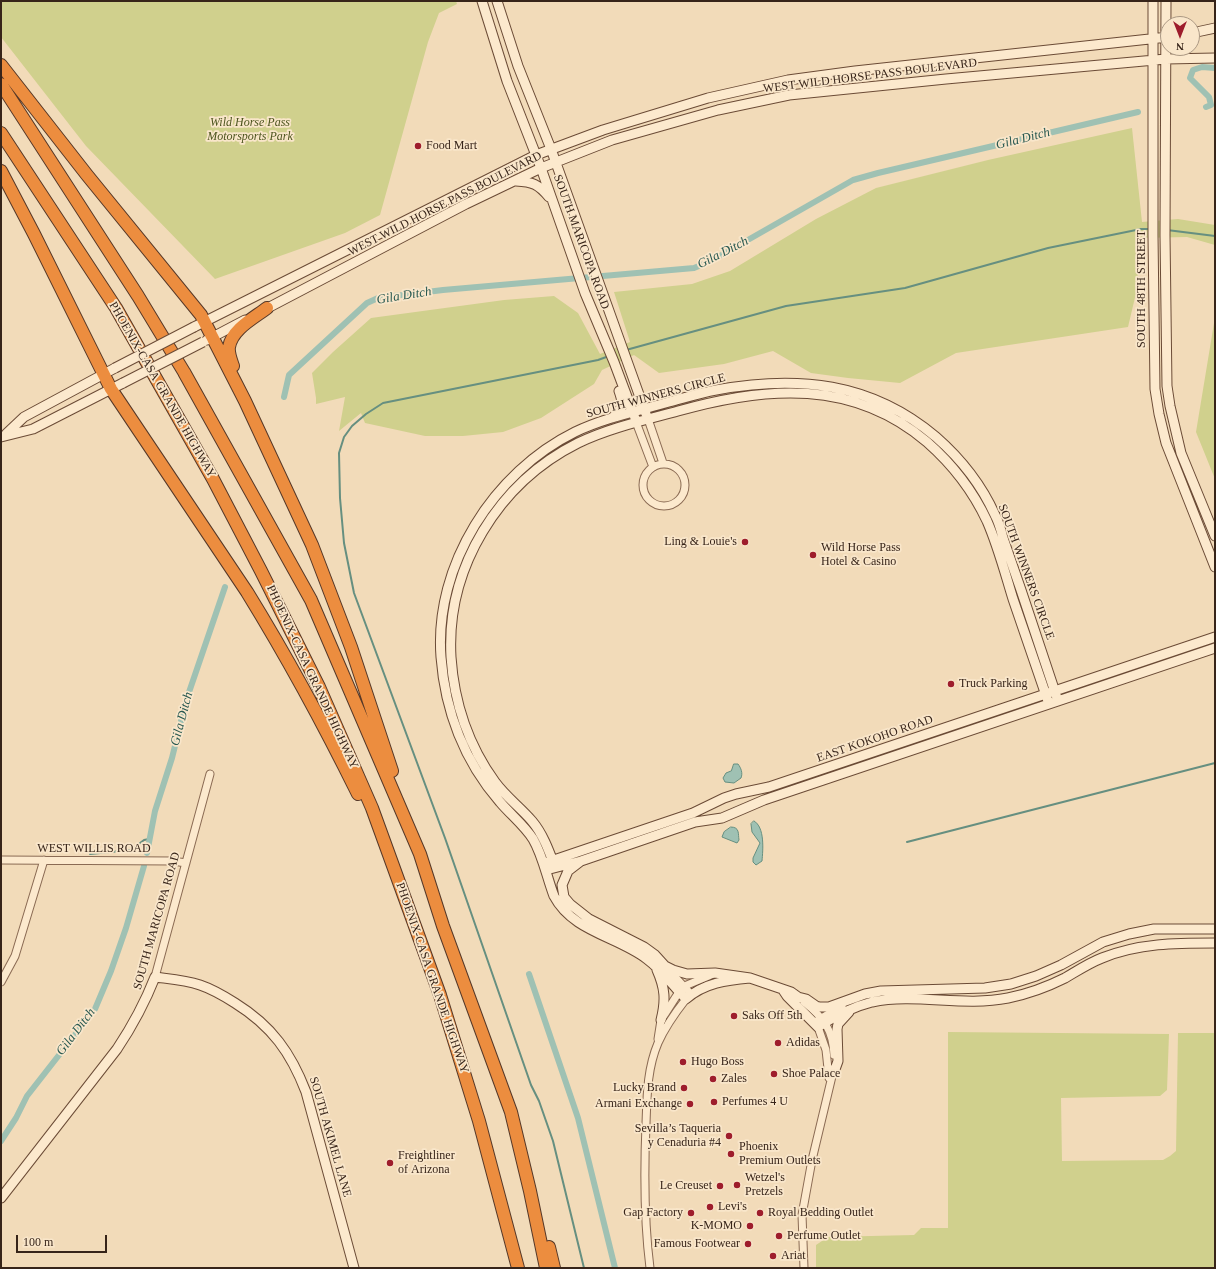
<!DOCTYPE html>
<meta charset="utf-8">
<style>
body{margin:0}
#map{position:relative;width:1216px;height:1269px;overflow:hidden;background:#f2dbb9;font-family:Georgia,serif}
canvas{display:block}
.frame{position:absolute;inset:0;border:2px solid #372419;pointer-events:none}
.north{position:absolute;left:1160px;top:16px;width:40px;height:40px;box-sizing:border-box;background:#f9e6ca;border:1px solid #ab9883;border-radius:50%;rotate:180deg;font-size:11px;font-weight:700;line-height:16px;text-align:center;color:#372419}
.north::after{content:'';display:block;margin:auto;width:14px;height:18px;background:#9e1d2c;clip-path:polygon(50% 0,100% 100%,50% 72%,0 100%)}
.scale{position:absolute;left:16px;top:1235px;width:91px;height:18px;box-sizing:border-box;border:2px solid #372419;border-top:0;padding-left:5px;font-size:12px;line-height:14px;white-space:nowrap;color:#372419;-webkit-text-stroke:3px #f9e6ca;paint-order:stroke}
</style>
<div id="map">
<canvas width="1216" height="1269"></canvas>
<div class="frame"></div>
<div class="north">N</div>
<div class="scale">100 m</div>
</div>
<script>
const context = document.querySelector('canvas').getContext('2d');
context.lineJoin = 'round';
function fillPath(path, color) {
  context.fillStyle = color;
  context.fill(path, 'evenodd');
}
function strokePath(path, color, width, dash) {
  context.strokeStyle = color;
  context.lineWidth = width;
  context.lineCap = dash ? 'butt' : 'round';
  context.setLineDash(dash || []);
  context.stroke(path);
}
function write(font, color, halo, rows, align = 'center') {
  context.font = font + ' Georgia,serif';
  context.lineWidth = 3.5;
  context.setLineDash([]);
  context.textBaseline = 'middle';
  context.strokeStyle = halo;
  context.fillStyle = color;
  for (const [text, x, y, turn = 0] of rows) {
    context.save();
    context.translate(x, y);
    context.rotate((+turn || 0) * Math.PI / 180);
    context.textAlign = isNaN(turn) ? turn : align;
    if (halo) context.strokeText(text, 0, 0);
    context.fillText(text, 0, 0);
    context.restore();
  }
}
const green = new Path2D(`
 M 1,1 L 456,1 L 457,4 L 439,13 L 428,42 L 380,215 L 345,233 L 215,279 L 86,146 L 1,37 Z
 M 1132,128 L 1142,222 L 1178,219 L 1215,225 L 1215,245 L 1187,237 L 1140,238 L 1137,289 L 1128,327 L 956,353 L 900,383 L 848,378 L 811,373 L 773,351 L 724,364 L 659,373 L 634,355 L 602,370 L 594,384 L 541,418 L 503,432 L 463,436 L 425,436 L 365,423 L 361,413 L 339,431 L 345,397 L 316,404 L 316,398 L 312,373 L 333,352 L 371,318 L 504,300 L 554,296 L 578,313 L 600,354 L 630,342 L 614,292 L 692,284 L 730,271 L 816,219 L 876,188 L 988,160 Z
 M 1215,317 L 1215,479 L 1196,432 Z
 M 948,1032 L 1169,1034 L 1167,1090 L 1160,1096 L 1061,1098 L 1062,1161 L 1163,1160 L 1170,1156 L 1176,1151 L 1178,1033 L 1215,1033 L 1215,1268 L 816,1268 L 816,1245 L 828,1237 L 914,1235 L 921,1228 L 948,1228 Z`);
const water = new Path2D(`
 M 734,764 L 738,764 C 741,768 743,773 741,778 L 734,783 L 725,782 L 723,778 L 726,773 L 731,771 Z
 M 754,821 C 765,827 763,850 762,861 L 756,865 L 753,862 L 753,858 L 760,843 L 752,832 L 751,824 Z
 M 731,827 C 740,827 738,834 739,840 L 737,843 L 722,837 L 724,832 Z`);
const stream = new Path2D(`
 M 1167,230 L 1215,236
 M 626,350 L 786,306 L 905,288 L 1048,248 L 1141,229 L 1151,229
 M 907,842 L 1215,763
 M 90,854 L 131,850 L 144,840 L 149,839
 M 584,1268 L 553,1141 L 539,1101 L 531,1085 L 445,838 L 354,593 L 344,543 L 340,498 L 339,453 L 344,437 L 352,426 L 366,414 L 383,403 L 598,360 L 609,356`);
const canal = new Path2D(`
 M 1206,107 L 1211,105 L 1209,97 L 1190,78 L 1193,70 L 1202,67 L 1215,68
 M 284,397 L 289,375 L 367,303 L 378,298 L 443,290 L 694,268 L 711,261 L 853,180 L 878,173 L 1138,112
 M 147,853 L 155,811 L 172,758 L 186,701 L 225,587
 M 529,974 L 578,1118 L 615,1268
 M 1,1141 L 16,1118 L 27,1096 L 95,1009 L 111,971 L 126,928 L 144,866`);
const street = new Path2D(`
 M 648,419 L 663,463
 M 636,422 L 653,467
 M643 485a21 21 0 1 1 42 0a21 21 0 1 1-42 0Z
 M 1,860 L 173,861 L 186,863
 M 667,968 L 691,994
 M 155,977 L 210,774
 M 1,982 L 15,956 L 44,860
 M 804,1002 C 824,1018 833,1030 834,1055
 M 818,1020 L 842,1006
 M 818,1027 L 826,1050 L 829,1078
 M 658,1039 L 661,1020 L 679,992 L 687,985 L 711,975
 M 650,1268 C 644,1221 644,1172 646,1124 C 647,1096 647,1069 658,1043 C 665,1027 675,1013 686,999
 M 804,1268 L 802,1215 L 812,1160 L 834,1068`);
const secondary = new Path2D(`
 M 482,1 L 507,81 L 541,168 L 585,293 L 614,362 L 635,418
 M 497,1 L 518,66 L 551,149 L 646,414
 M 1153,1 L 1153,235 L 1155,389 L 1159,414 L 1166,443 L 1215,567
 M 1166,1 L 1165,235 L 1167,386 L 1170,406 L 1181,453 L 1215,536
 M 1192,33 L 1215,28
 M 516,181 C 533,182 538,184 549,197
 M 262,311 L 466,204 L 541,168 L 612,140 L 718,110 L 789,95 L 946,79 L 1166,59 L 1215,58
 M 194,327 L 536,155 L 603,130 L 708,98 L 788,80 L 855,71 L 1168,37
 M 207,340 L 245,320
 M 612,418 C 623,408 624,405 619,391
 M 6,434 L 24,417 L 115,368
 M 1,437 L 33,429 L 123,383
 M 581,861 L 568,871 L 562,885 L 564,897 L 570,904 L 589,919 L 644,947 L 655,955 L 665,966 L 673,970 L 687,974 L 715,973 L 750,978 L 791,992 L 798,997 L 806,999 L 816,1006 L 820,1007 L 829,1007 L 865,994 L 881,991 L 985,988 L 1011,984 L 1036,976 L 1061,965 L 1103,942 L 1129,934 L 1154,929 L 1215,929
 M 548,862 L 693,813 L 724,798 L 736,794 L 769,787 L 1215,637
 M 555,867 C 549,851 543,834 532,821 C 520,807 506,797 495,782 C 469,746 454,702 451,657 C 446,568 498,483 578,443 C 609,428 645,420 678,411 C 766,386 853,379 927,442 C 952,464 973,491 987,521 C 998,546 1005,573 1013,599 C 1025,634 1037,669 1049,704
 M 550,869 L 581,861 L 695,822 L 722,818 L 764,800 L 1215,648
 M 657,970 C 665,988 666,1000 661,1020
 M 750,978 C 727,980 704,983 686,999 C 673,986 662,970 647,959 C 617,936 573,932 554,896 C 547,878 543,856 533,839 C 524,825 510,814 500,802 C 464,761 445,710 441,657 C 434,565 494,472 575,432 C 604,418 638,411 669,402 C 684,398 700,393 716,390 C 797,375 871,382 936,437 C 960,458 982,486 995,515 C 999,522 1001,530 1003,538 C 1009,555 1015,573 1021,590 C 1033,627 1046,664 1058,701
 M 783,990 L 787,996 L 818,1027 C 835,1016 852,1007 872,1002 C 916,993 963,1007 1008,998 C 1028,994 1047,987 1065,978 C 1077,971 1089,963 1102,958 C 1139,943 1176,943 1215,943
 M 834,1072 L 838,1061 L 837,1029 L 838,1024 L 849,1012
 M 1,1198 L 117,1049 C 133,1025 144,1005 155,977 C 170,979 185,980 200,985 C 212,989 224,996 235,1003 C 272,1026 291,1053 306,1092 L 354,1268`);
const highway = new Path2D(`
 M 1,65 L 87,175 L 201,315 L 245,401 L 312,545 L 351,647 L 392,771
 M 1,84 L 138,296 L 184,372 L 311,600 L 420,854 L 443,926 L 511,1112 L 530,1191 L 546,1268
 M 1,133 L 116,308 L 213,479 L 261,571 L 319,687 L 372,808 L 440,995 L 479,1121 L 518,1268
 M 1,171 L 34,234 L 111,389 L 247,592 C 287,657 324,725 358,794
 M 233,366 C 231,360 228,353 229,347 C 232,329 254,318 267,308
 M 549,1247 L 554,1268`);
const secondaryBridge = new Path2D(`
 M 115,368 L 194,327
 M 123,383 L 203,342`);
const markers = [
 [418,146,4,"#9e1d2c"],
 [745,542,4,"#9e1d2c"],
 [813,555,4,"#9e1d2c"],
 [951,684,4,"#9e1d2c"],
 [734,1016,4,"#9e1d2c"],
 [778,1043,4,"#9e1d2c"],
 [683,1062,4,"#9e1d2c"],
 [774,1074,4,"#9e1d2c"],
 [713,1079,4,"#9e1d2c"],
 [684,1088,4,"#9e1d2c"],
 [714,1102,4,"#9e1d2c"],
 [690,1104,4,"#9e1d2c"],
 [729,1136,4,"#9e1d2c"],
 [731,1154,4,"#9e1d2c"],
 [390,1163,4,"#9e1d2c"],
 [737,1185,4,"#9e1d2c"],
 [720,1186,4,"#9e1d2c"],
 [710,1207,4,"#9e1d2c"],
 [691,1213,4,"#9e1d2c"],
 [760,1213,4,"#9e1d2c"],
 [750,1226,4,"#9e1d2c"],
 [779,1236,4,"#9e1d2c"],
 [748,1244,4,"#9e1d2c"],
 [773,1256,4,"#9e1d2c"]
];
const streetNames = [
 ["WEST WILD HORSE PASS BOULEVARD",870,76,-7],
 ["WEST WILD HORSE PASS BOULEVARD",445,204,-27],
 ["SOUTH MARICOPA ROAD",581,242,70],
 ["SOUTH 48TH STREET",1142,289,-90],
 ["PHOENIX-CASA GRANDE HIGHWAY",162,390,60],
 ["SOUTH WINNERS CIRCLE",656,396,-15],
 ["SOUTH WINNERS CIRCLE",1026,572,70],
 ["PHOENIX-CASA GRANDE HIGHWAY",312,677,65],
 ["EAST KOKOHO ROAD",875,739,-19],
 ["WEST WILLIS ROAD",94,849],
 ["SOUTH MARICOPA ROAD",157,921,-74],
 ["PHOENIX-CASA GRANDE HIGHWAY",432,978,71],
 ["SOUTH AKIMEL LANE",330,1137,74]
];
const parkNames = [
 ["Wild Horse Pass",250,123],
 ["Motorsports Park",250,137]
];
const poiNames = [
 ["Food Mart",426,146],
 ["Ling & Louie's",737,542,"right"],
 ["Wild Horse Pass",821,548],
 ["Hotel & Casino",821,562],
 ["Truck Parking",959,684],
 ["Saks Off 5th",742,1016],
 ["Adidas",786,1043],
 ["Hugo Boss",691,1062],
 ["Shoe Palace",782,1074],
 ["Zales",721,1079],
 ["Lucky Brand",676,1088,"right"],
 ["Perfumes 4 U",722,1102],
 ["Armani Exchange",682,1104,"right"],
 ["Sevilla’s Taqueria",721,1129,"right"],
 ["y Cenaduria #4",721,1143,"right"],
 ["Phoenix",739,1147],
 ["Premium Outlets",739,1161],
 ["Freightliner",398,1156],
 ["of Arizona",398,1170],
 ["Wetzel's",745,1178],
 ["Pretzels",745,1192],
 ["Le Creuset",712,1186,"right"],
 ["Levi's",718,1207],
 ["Gap Factory",683,1213,"right"],
 ["Royal Bedding Outlet",768,1213],
 ["K-MOMO",742,1226,"right"],
 ["Perfume Outlet",787,1236],
 ["Famous Footwear",740,1244,"right"],
 ["Ariat",781,1256]
];
const waterNames = [
 ["Gila Ditch",1023,139,-14],
 ["Gila Ditch",723,253,-27],
 ["Gila Ditch",404,296,-9],
 ["Gila Ditch",182,719,-75],
 ["Gila Ditch",76,1032,-53]
];
fillPath(green, '#d0d08d');
fillPath(water, '#9fc1b3');
strokePath(water, '#668f80', 1);
strokePath(stream, '#668f80', 2);
strokePath(canal, '#9fc1b3', 6);
strokePath(street, '#8a6a53', 9);
strokePath(secondary, '#6b4b36', 11);
strokePath(highway, '#563828', 14);
strokePath(street, '#fce9cd', 7);
strokePath(secondary, '#fce9cd', 9);
strokePath(highway, '#ec8d3f', 12);
strokePath(secondaryBridge, '#6b4b36', 11, []);
strokePath(secondaryBridge, '#fce9cd', 9);
for (const [x, y, r, color] of markers) {
  const dot = new Path2D();
  dot.arc(x, y, r, 0, 2 * Math.PI);
  context.fillStyle = color;
  context.fill(dot);
  strokePath(dot, '#f9e6ca', 1.5);
}
write('12px', '#372419', '#f9e6ca', streetNames);
write('italic 12px', '#4d551e', '#f9e6ca', parkNames);
write('12px', '#372419', '#f9e6ca', poiNames, 'left');
write('italic 13px', '#275850', '#f9e6ca', waterNames);
</script>
